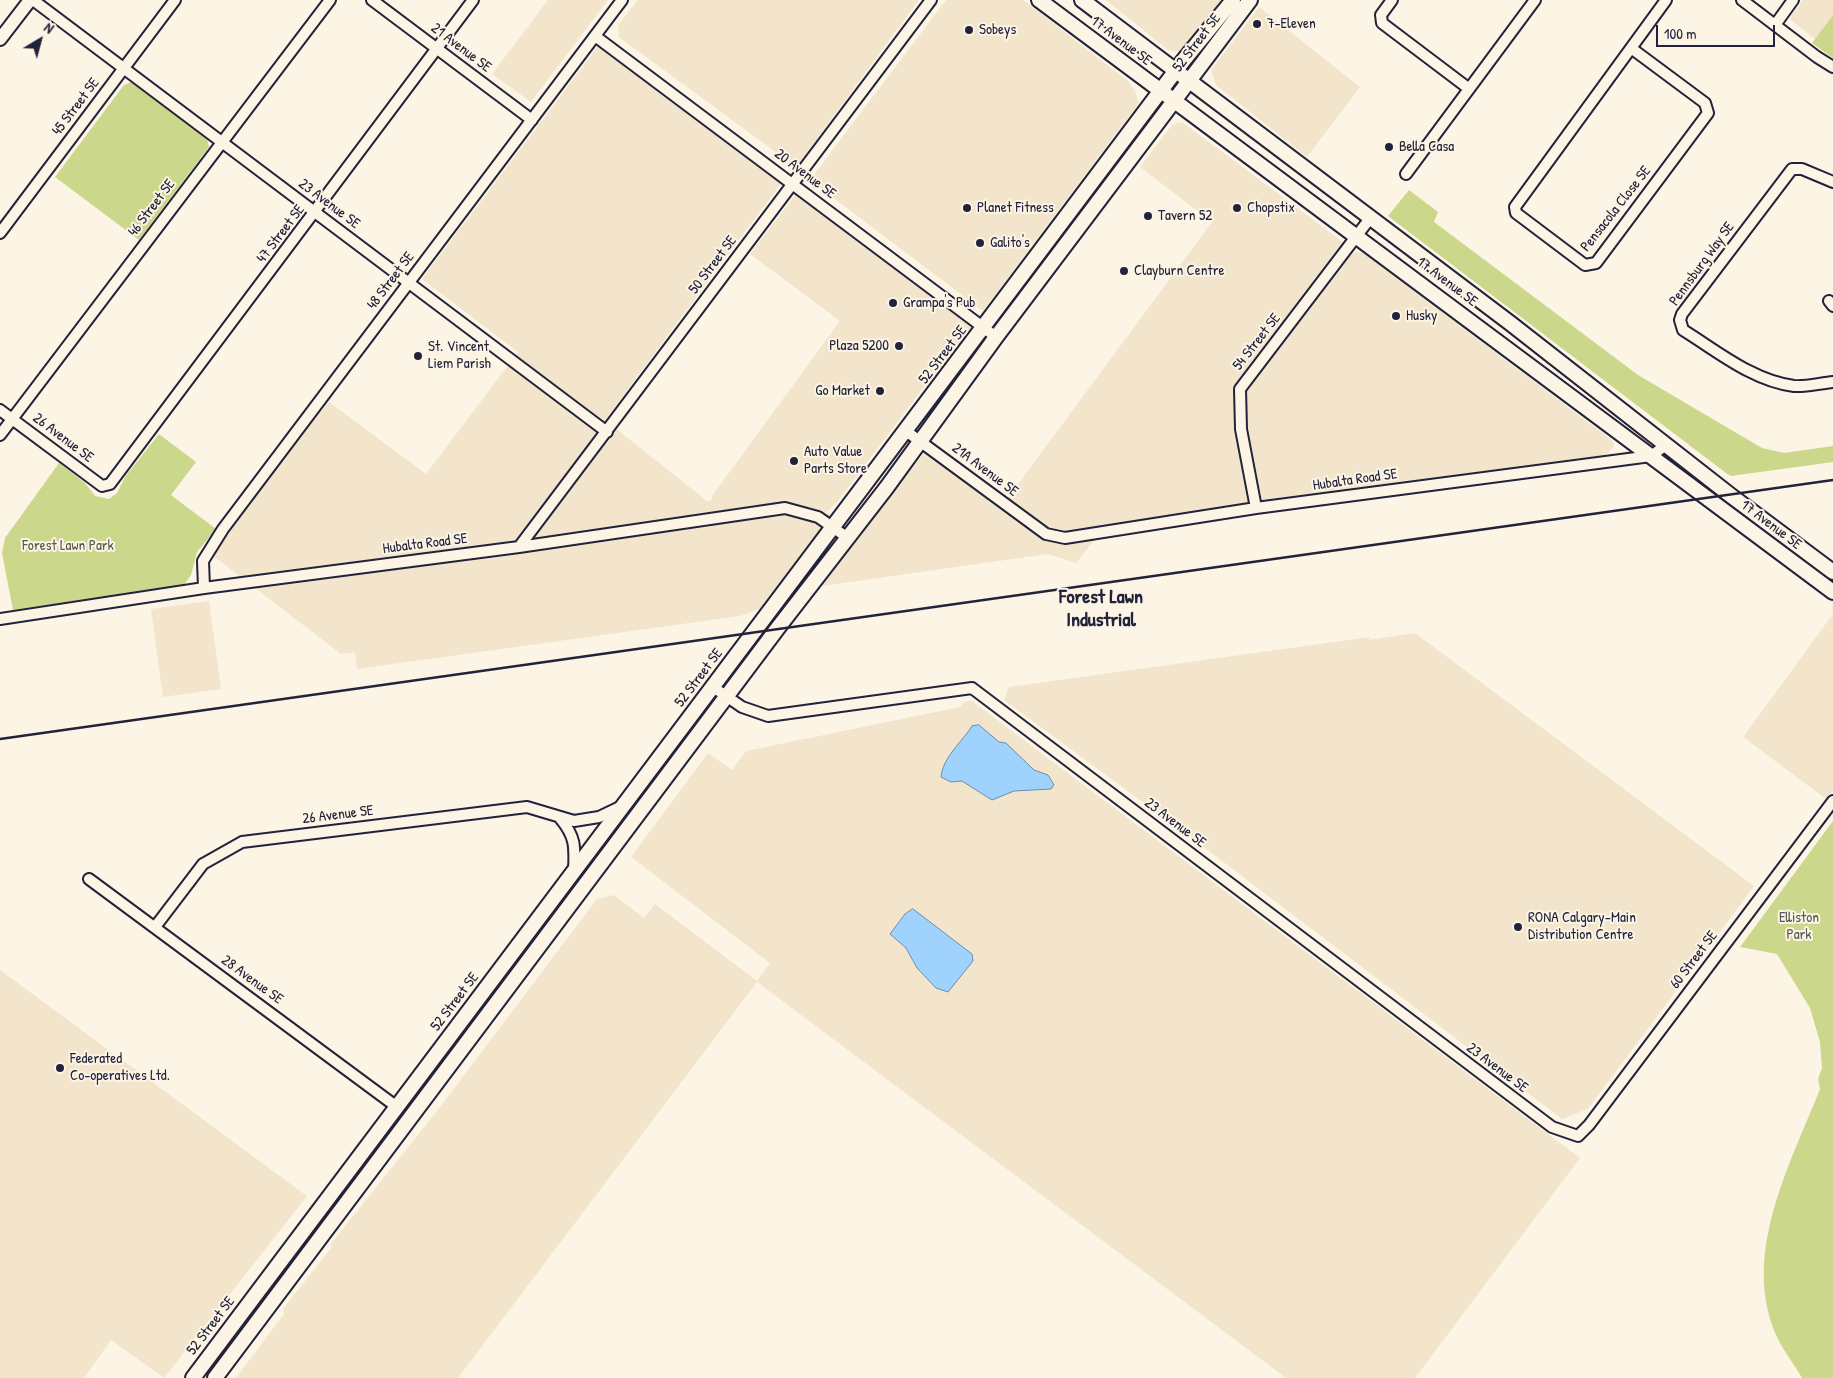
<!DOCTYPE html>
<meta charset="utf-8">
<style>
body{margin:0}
#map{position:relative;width:1833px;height:1378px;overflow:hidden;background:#fcf5e5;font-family:"Patrick Hand",sans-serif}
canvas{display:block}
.north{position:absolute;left:15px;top:15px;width:50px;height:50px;-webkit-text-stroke:4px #fcf5e5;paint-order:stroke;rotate:37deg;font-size:14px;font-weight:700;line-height:20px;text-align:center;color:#22223b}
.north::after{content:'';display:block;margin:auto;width:18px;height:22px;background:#22223b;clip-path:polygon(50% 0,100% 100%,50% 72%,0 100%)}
.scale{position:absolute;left:1656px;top:25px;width:119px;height:22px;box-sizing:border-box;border:2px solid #22223b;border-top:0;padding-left:6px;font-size:15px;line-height:18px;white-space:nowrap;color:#22223b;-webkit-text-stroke:4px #fcf5e5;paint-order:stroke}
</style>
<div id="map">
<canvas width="1833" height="1378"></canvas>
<div class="north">N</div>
<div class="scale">100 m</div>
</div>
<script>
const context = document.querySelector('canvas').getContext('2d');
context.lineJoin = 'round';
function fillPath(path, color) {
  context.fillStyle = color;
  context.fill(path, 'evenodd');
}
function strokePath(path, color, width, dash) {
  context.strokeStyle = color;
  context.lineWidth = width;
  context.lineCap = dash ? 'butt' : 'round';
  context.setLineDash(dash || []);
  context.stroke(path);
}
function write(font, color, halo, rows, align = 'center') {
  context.font = font + ' "Patrick Hand",sans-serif';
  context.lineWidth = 4;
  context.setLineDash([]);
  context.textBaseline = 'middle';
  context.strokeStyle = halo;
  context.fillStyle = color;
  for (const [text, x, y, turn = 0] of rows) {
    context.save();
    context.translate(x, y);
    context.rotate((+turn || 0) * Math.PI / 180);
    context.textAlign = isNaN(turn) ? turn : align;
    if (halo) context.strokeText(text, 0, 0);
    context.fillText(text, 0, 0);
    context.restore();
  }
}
const built = new Path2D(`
 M 548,0 L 608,0 L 531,102 L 492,74 Z
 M 638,0 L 919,0 L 796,167 L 619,37 L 618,25 Z
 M 946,0 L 1023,0 L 1128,81 L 1135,91 L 1139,103 L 983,311 L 810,180 Z
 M 1106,0 L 1221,0 L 1182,53 L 1168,50 Z
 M 1803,0 L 1833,0 L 1833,15 L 1815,39 L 1791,20 L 1791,16 Z
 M 1259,7 L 1360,87 L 1307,157 L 1216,85 L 1211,70 Z
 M 599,45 L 782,182 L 605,420 L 707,501 L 711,501 L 712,496 L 840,321 L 750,254 L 797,193 L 976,322 L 967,332 L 967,338 L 931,386 L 927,383 L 838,501 L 827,512 L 860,536 L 927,449 L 1004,503 L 1212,222 L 1140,167 L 1172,125 L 1182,122 L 1343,242 L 1341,247 L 1308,292 L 1316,301 L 1349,257 L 1355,252 L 1363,253 L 1613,441 L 1614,446 L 1608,453 L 1589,464 L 1100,533 L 1076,563 L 1048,554 L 822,586 L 740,616 L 357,669 L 355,652 L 341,654 L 212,555 L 223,529 L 329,402 L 426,474 L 518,352 L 422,279 Z
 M 209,601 L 221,689 L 163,697 L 151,609 Z
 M 1833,614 L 1833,790 L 1826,799 L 1743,737 Z
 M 1415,633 L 1754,886 L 1588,1109 L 1562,1119 L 1209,851 L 1004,700 L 1009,687 L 1370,637 L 1368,640 Z
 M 972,701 L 1580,1158 L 1415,1378 L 1286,1378 L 757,982 L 458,1378 L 236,1378 L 284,1314 L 283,1309 L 332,1247 L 330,1245 L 437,1111 L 597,899 L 614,895 L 644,918 L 655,904 L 757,981 L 770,963 L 631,857 L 708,753 L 732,770 L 746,751 L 960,707 L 964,702 Z
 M 0,970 L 307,1196 L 164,1378 L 111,1340 L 84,1378 L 0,1378 Z`);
const green = new Path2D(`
 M 1833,15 L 1833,58 L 1812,43 Z
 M 132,82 L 207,138 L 209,147 L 139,240 L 55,177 L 124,85 Z
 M 1409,190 L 1438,212 L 1434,222 L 1638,375 L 1762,448 L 1784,453 L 1833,446 L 1833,462 L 1731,476 L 1726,473 L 1388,216 Z
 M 159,434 L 196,462 L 171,495 L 216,529 L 197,552 L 191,575 L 184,585 L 13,610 L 2,553 L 5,538 L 59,463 L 85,483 L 95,496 L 109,499 L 117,493 L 125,477 Z
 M 1833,821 L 1833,1378 L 1802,1378 C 1795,1365 1785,1353 1778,1339 C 1739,1257 1790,1165 1820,1089 L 1818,1079 L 1822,1068 L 1820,1042 L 1810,1008 L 1777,954 L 1740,947 Z`);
const water = new Path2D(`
 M 979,725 L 999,742 L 1006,743 L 1034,770 L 1048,775 L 1054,785 L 1051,789 L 1014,791 L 992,800 L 962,781 L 951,782 L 941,777 C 943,757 962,742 972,726 Z
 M 913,909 L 972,954 L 973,961 L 948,992 L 936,988 L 917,968 L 906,948 L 890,934 L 905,914 Z`);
const minor = new Path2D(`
 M 33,0 L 607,432
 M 372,0 L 532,120
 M 1392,0 L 1381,15 L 1382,23 L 1468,88
 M 1742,0 L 1817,57 L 1833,67
 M 1775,25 L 1793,0
 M 595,36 L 996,337
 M 1631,48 L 1705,103 L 1708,113 L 1596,263 L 1585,265 L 1516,213 L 1515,207 L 1666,0
 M 1406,174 L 1535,0
 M 1833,182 L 1802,169 L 1792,169 L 1682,314 L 1680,320 L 1683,330 C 1717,351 1753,381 1794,386 C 1806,387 1821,383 1833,382
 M 0,233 L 175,0
 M 1829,301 L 1833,306
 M 0,410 L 102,486 L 110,484 L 473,0
 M 906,431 L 1046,534 L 1065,538 L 1256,508 L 1651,456 L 1666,445
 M 0,435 L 330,0
 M 1256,508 L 1241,429 L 1240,389 L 1371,217
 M 519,547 L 931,0
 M 204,588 L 203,561 L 223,529 L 622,0
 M 0,619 L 204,588 L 519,547 L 785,508 L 818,517 L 848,538
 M 713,687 L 742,707 L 768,716 L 972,688 L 1552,1127 L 1578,1136 L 1589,1125 L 1833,801
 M 560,818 C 576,837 575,847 574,872
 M 89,879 L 397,1107
 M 155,927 L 203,864 L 242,842 L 527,807 L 574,821 L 599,817 L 622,806`);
const tertiary = new Path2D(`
 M 0,39 L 30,0`);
const secondary = new Path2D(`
 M 1039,0 L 1833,592
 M 1082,0 L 1510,323 L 1730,495 L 1833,572
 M 193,1378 L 1183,61 L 1233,0
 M 215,1378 L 777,629 L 887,487 L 996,337 L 1250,0`);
const rail = new Path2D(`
 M 0,739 L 1833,480`);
const markers = [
 [1257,24,5,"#22223b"],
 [969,30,5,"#22223b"],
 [1389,147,5,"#22223b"],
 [967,208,5,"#22223b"],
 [1237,208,5,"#22223b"],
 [1148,216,5,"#22223b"],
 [980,243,5,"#22223b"],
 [1124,271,5,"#22223b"],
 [893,303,5,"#22223b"],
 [1396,316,5,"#22223b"],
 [899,346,5,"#22223b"],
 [418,356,5,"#22223b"],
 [880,391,5,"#22223b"],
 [794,461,5,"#22223b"],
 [1518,927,5,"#22223b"],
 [60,1068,5,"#22223b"]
];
const poiNames = [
 ["7-Eleven",1267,24],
 ["Sobeys",979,30],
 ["Bella Casa",1399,147],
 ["Planet Fitness",977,208],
 ["Chopstix",1247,208],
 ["Tavern 52",1158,216],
 ["Galito's",990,243],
 ["Clayburn Centre",1134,271],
 ["Grampa's Pub",903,303],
 ["Husky",1406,316],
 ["Plaza 5200",889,346,"right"],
 ["St. Vincent",428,347],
 ["Liem Parish",428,364],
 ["Go Market",870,391,"right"],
 ["Auto Value",804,452],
 ["Parts Store",804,469],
 ["RONA Calgary–Main",1528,918],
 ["Distribution Centre",1528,935],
 ["Federated",70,1059],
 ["Co-operatives Ltd.",70,1076]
];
const streetNames = [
 ["17 Avenue SE",1121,41,37],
 ["52 Street SE",1197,43,-53],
 ["21 Avenue SE",461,48,37],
 ["45 Street SE",76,107,-53],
 ["20 Avenue SE",805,174,37],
 ["23 Avenue SE",329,204,37],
 ["46 Street SE",152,208,-53],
 ["Pensacola Close SE",1616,209,-52],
 ["47 Street SE",281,234,-53],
 ["Pennsburg Way SE",1702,264,-54],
 ["50 Street SE",713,265,-53],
 ["48 Street SE",391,281,-53],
 ["17 Avenue SE",1447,282,37],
 ["54 Street SE",1257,342,-52],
 ["52 Street SE",943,355,-53],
 ["26 Avenue SE",63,438,37],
 ["21A Avenue SE",985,470,37],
 ["Hubalta Road SE",1355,480,-8],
 ["17 Avenue SE",1771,525,37],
 ["Hubalta Road SE",425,544,-7],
 ["52 Street SE",699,678,-53],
 ["26 Avenue SE",338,815,-7],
 ["23 Avenue SE",1175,823,37],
 ["60 Street SE",1694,960,-53],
 ["28 Avenue SE",252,980,36],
 ["52 Street SE",455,1002,-53],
 ["23 Avenue SE",1497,1068,37],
 ["52 Street SE",211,1326,-53]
];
const parkNames = [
 ["Forest Lawn Park",68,546],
 ["Elliston",1799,918],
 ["Park",1799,935]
];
const districtNames = [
 ["Forest Lawn",1101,598],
 ["Industrial",1101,621]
];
fillPath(built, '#f2e5cc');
fillPath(green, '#cbd78b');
fillPath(water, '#9fd3fd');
strokePath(water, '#6d8caf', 1);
strokePath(minor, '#22223b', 14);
strokePath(tertiary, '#22223b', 16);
strokePath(secondary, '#22223b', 18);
strokePath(minor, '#fcf5e5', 10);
strokePath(tertiary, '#fcf5e5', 12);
strokePath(secondary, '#fcf5e5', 14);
strokePath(rail, '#22223b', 2.5);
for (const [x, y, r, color] of markers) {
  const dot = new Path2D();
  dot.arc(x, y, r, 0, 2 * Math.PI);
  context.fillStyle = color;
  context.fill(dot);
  strokePath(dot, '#fcf5e5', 2);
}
write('15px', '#22223b', '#fcf5e5', poiNames, 'left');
write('15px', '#22223b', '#fcf5e5', streetNames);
write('15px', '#555853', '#fcf5e5', parkNames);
write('bold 20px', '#22223b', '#fcf5e5', districtNames);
</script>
